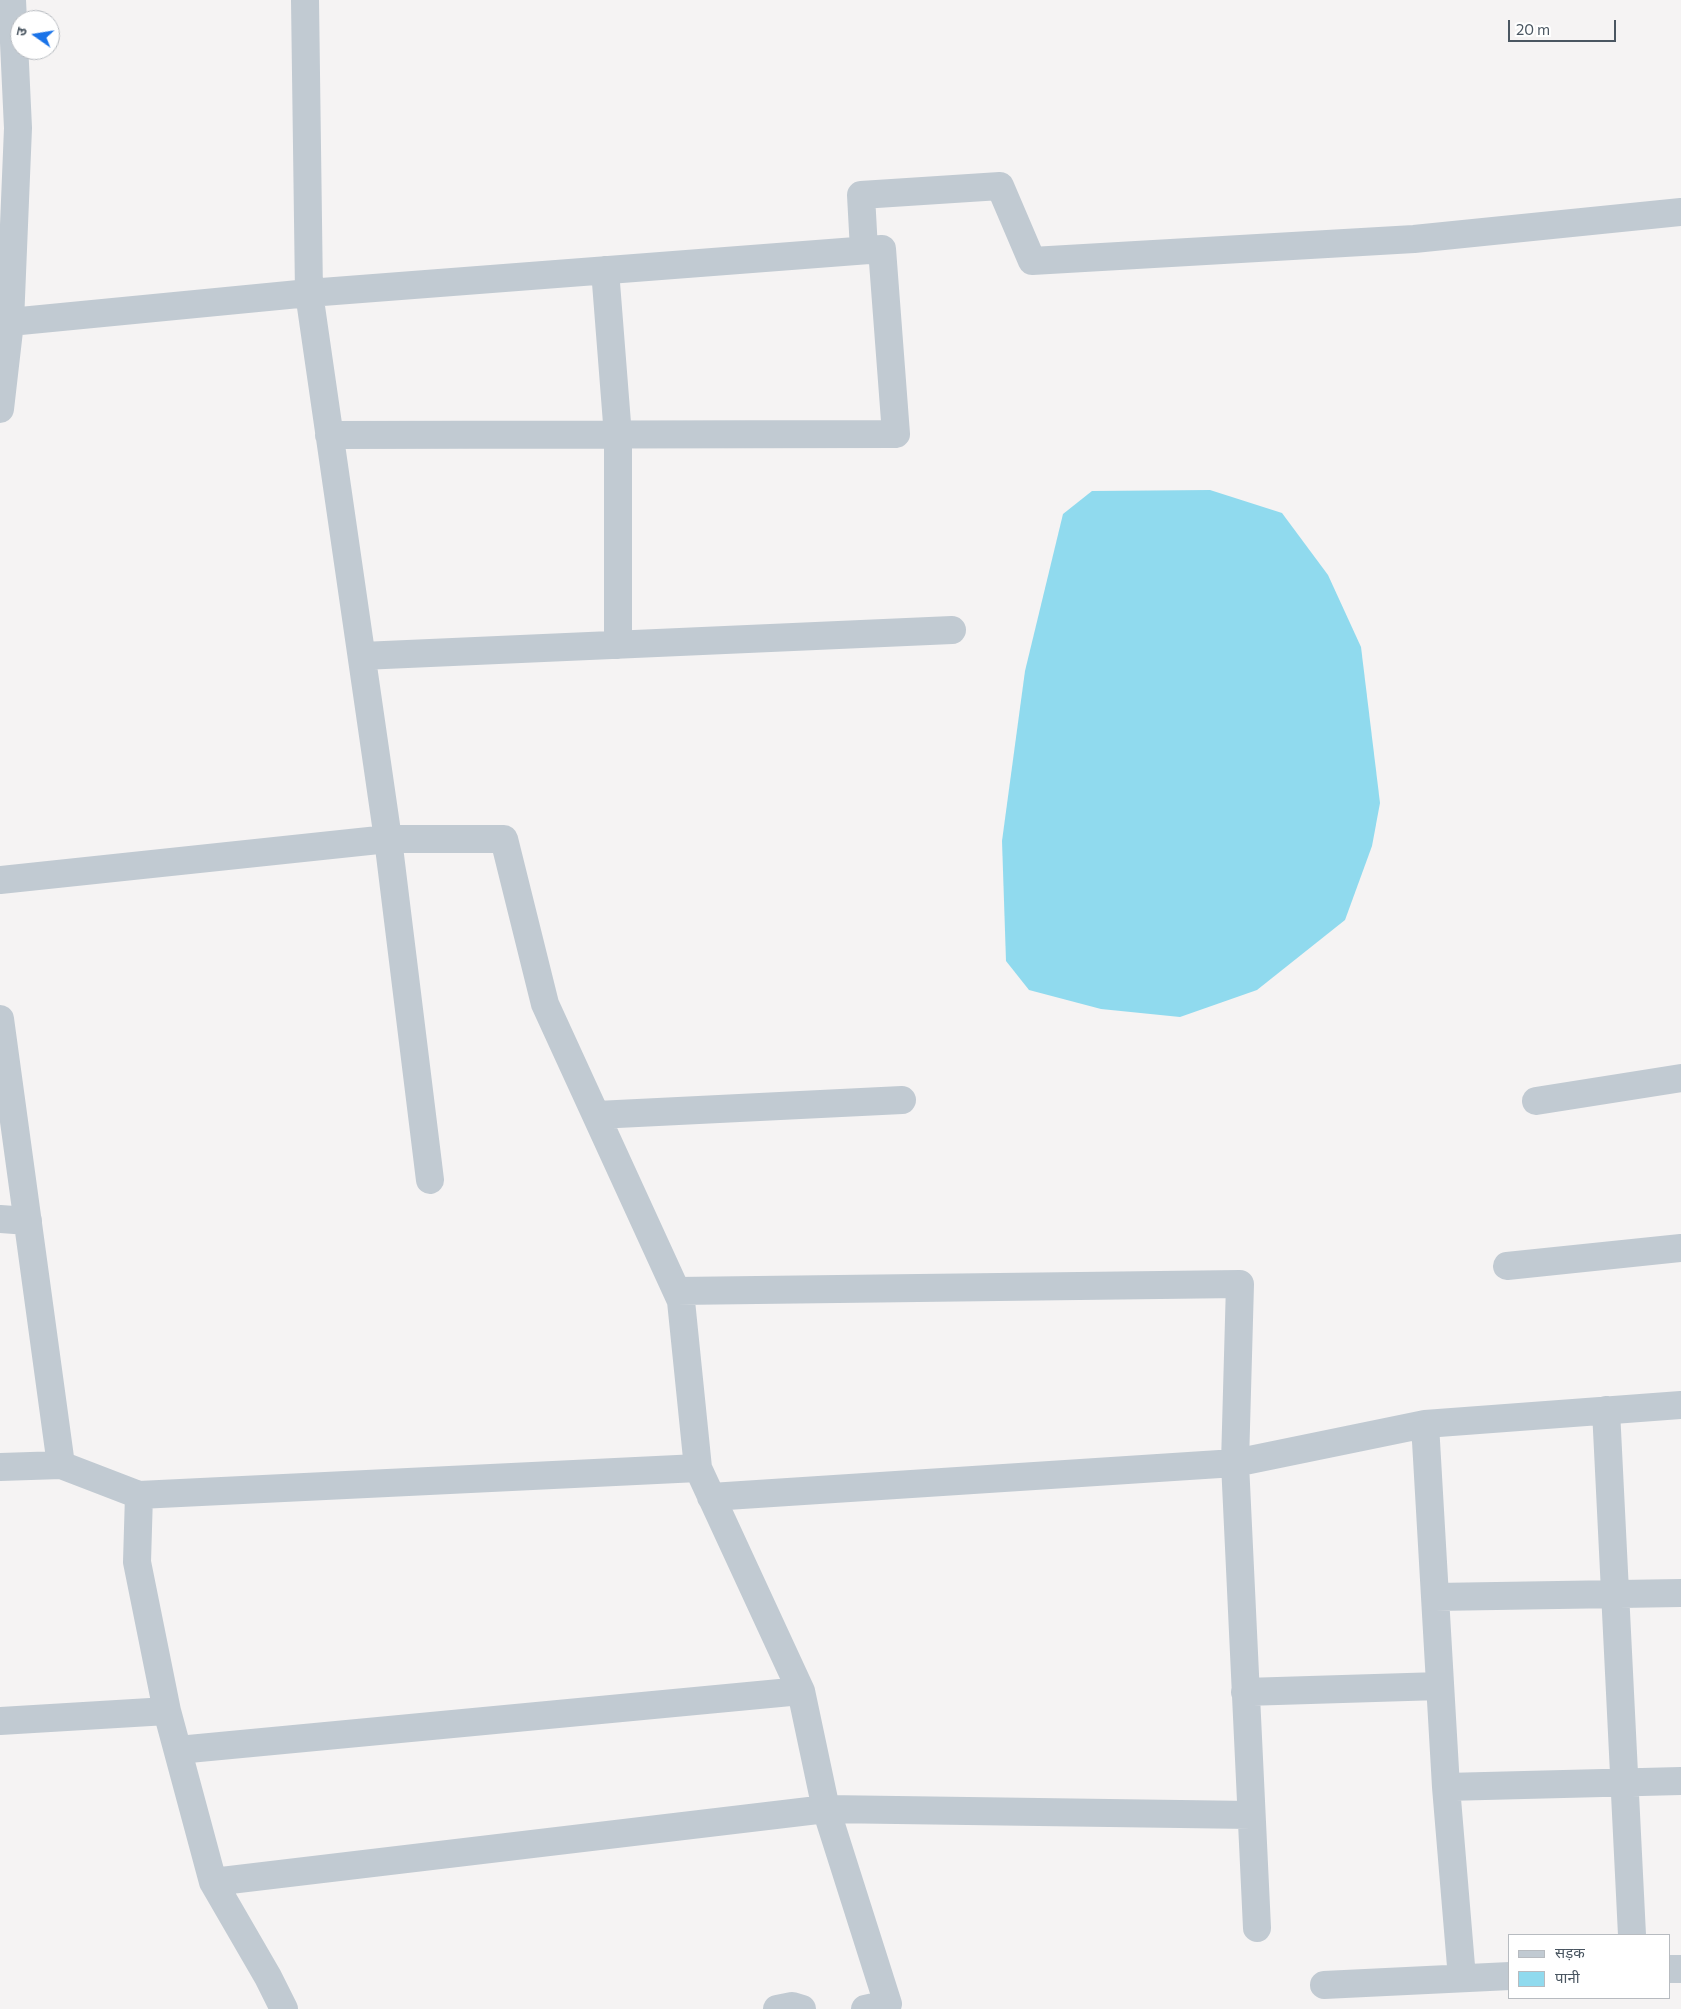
<!DOCTYPE html>
<meta charset="utf-8">
<style>
body{margin:0}
#map{position:relative;width:1681px;height:2009px;overflow:hidden;background:#f5f3f3;font-family:Commissioner,"Noto Sans Devanagari",sans-serif}
canvas{display:block}
.legend{position:absolute;left:1508px;top:1934px;width:162px;height:65px;box-sizing:border-box;background:#fff;border:1px solid #b7bbc0;margin:0;padding:6px 9px;list-style:none;font-size:15px;color:#4a5661}
.legend li{display:flex;align-items:center;gap:10px;height:25px}
.legend b{width:25px;border:1px solid #b7bbc0}
.north{position:absolute;left:10px;top:10px;width:50px;height:50px;box-sizing:border-box;background:#fff;border:1px solid #b7bbc0;border-radius:50%;rotate:283deg;font-size:14px;font-weight:700;line-height:20px;text-align:center;color:#4a5661}
.north::after{content:'';display:block;margin:auto;width:18px;height:22px;background:#1a73e8;clip-path:polygon(50% 0,100% 100%,50% 72%,0 100%)}
.scale{position:absolute;left:1508px;top:20px;width:108px;height:22px;box-sizing:border-box;border:2px solid #4a5661;border-top:0;padding-left:6px;font-size:15px;line-height:18px;white-space:nowrap;color:#4a5661;-webkit-text-stroke:4px #fff;paint-order:stroke}
</style>
<div id="map">
<canvas width="1681" height="2009"></canvas>
<ul class="legend">
<li><b style="height:6px;background:#c1cad2"></b>सड़क</li>
<li><b style="height:14px;background:#90daee"></b>पानी</li>
</ul>
<div class="north">उ</div>
<div class="scale">20 m</div>
</div>
<script>
const context = document.querySelector('canvas').getContext('2d');
context.lineJoin = 'round';
function fillPath(path, color) {
  context.fillStyle = color;
  context.fill(path, 'evenodd');
}
function strokePath(path, color, width, dash) {
  context.strokeStyle = color;
  context.lineWidth = width;
  context.lineCap = dash ? 'butt' : 'round';
  context.setLineDash(dash || []);
  context.stroke(path);
}
const water = new Path2D(`
 M 1210,490 L 1282,513 L 1328,575 L 1361,647 L 1380,803 L 1372,846 L 1345,920 L 1257,990 L 1180,1017 L 1101,1009 L 1029,990 L 1006,961 L 1002,841 L 1025,671 L 1063,514 L 1092,491 Z`);
const minor = new Path2D(`
 M 305,0 L 309,293 L 388,839 L 430,1180
 M 864,250 L 861,195 L 1000,186 L 1032,261 L 1414,239 L 1681,212
 M 605,270 L 618,436 L 618,645
 M 10,322 L 309,293 L 882,249 L 896,434 L 329,435
 M 0,409 L 10,322 L 18,128 L 12,0
 M 362,656 L 952,630
 M 0,880 L 388,839 L 504,839 L 545,1004 L 681,1301 L 698,1468 L 801,1691 L 826,1809 L 888,2004 L 865,2009
 M 0,1019 L 61,1465
 M 1536,1101 L 1681,1078
 M 597,1115 L 902,1100
 M 0,1219 L 28,1221
 M 1507,1266 L 1681,1248
 M 677,1291 L 1240,1284 L 1235,1463 L 1257,1928
 M 1606,1410 L 1632,1935
 M 1425,1424 L 1446,1787 L 1462,1978
 M 0,1467 L 61,1465 L 139,1495 L 698,1468
 M 139,1495 L 137,1562 L 167,1711 L 213,1882 L 268,1977 L 284,2009
 M 711,1497 L 1235,1463 L 1425,1424 L 1681,1405
 M 1435,1597 L 1681,1593
 M 1245,1692 L 1440,1686
 M 0,1721 L 167,1711
 M 178,1750 L 801,1691
 M 1446,1787 L 1681,1781
 M 213,1882 L 826,1809 L 1251,1815
 M 1670,1969 L 1681,1969
 M 1324,1985 L 1510,1976
 M 777,2009 L 792,2006 L 802,2009`);
fillPath(water, '#90daee');
strokePath(minor, '#c1cad2', 28);
</script>
